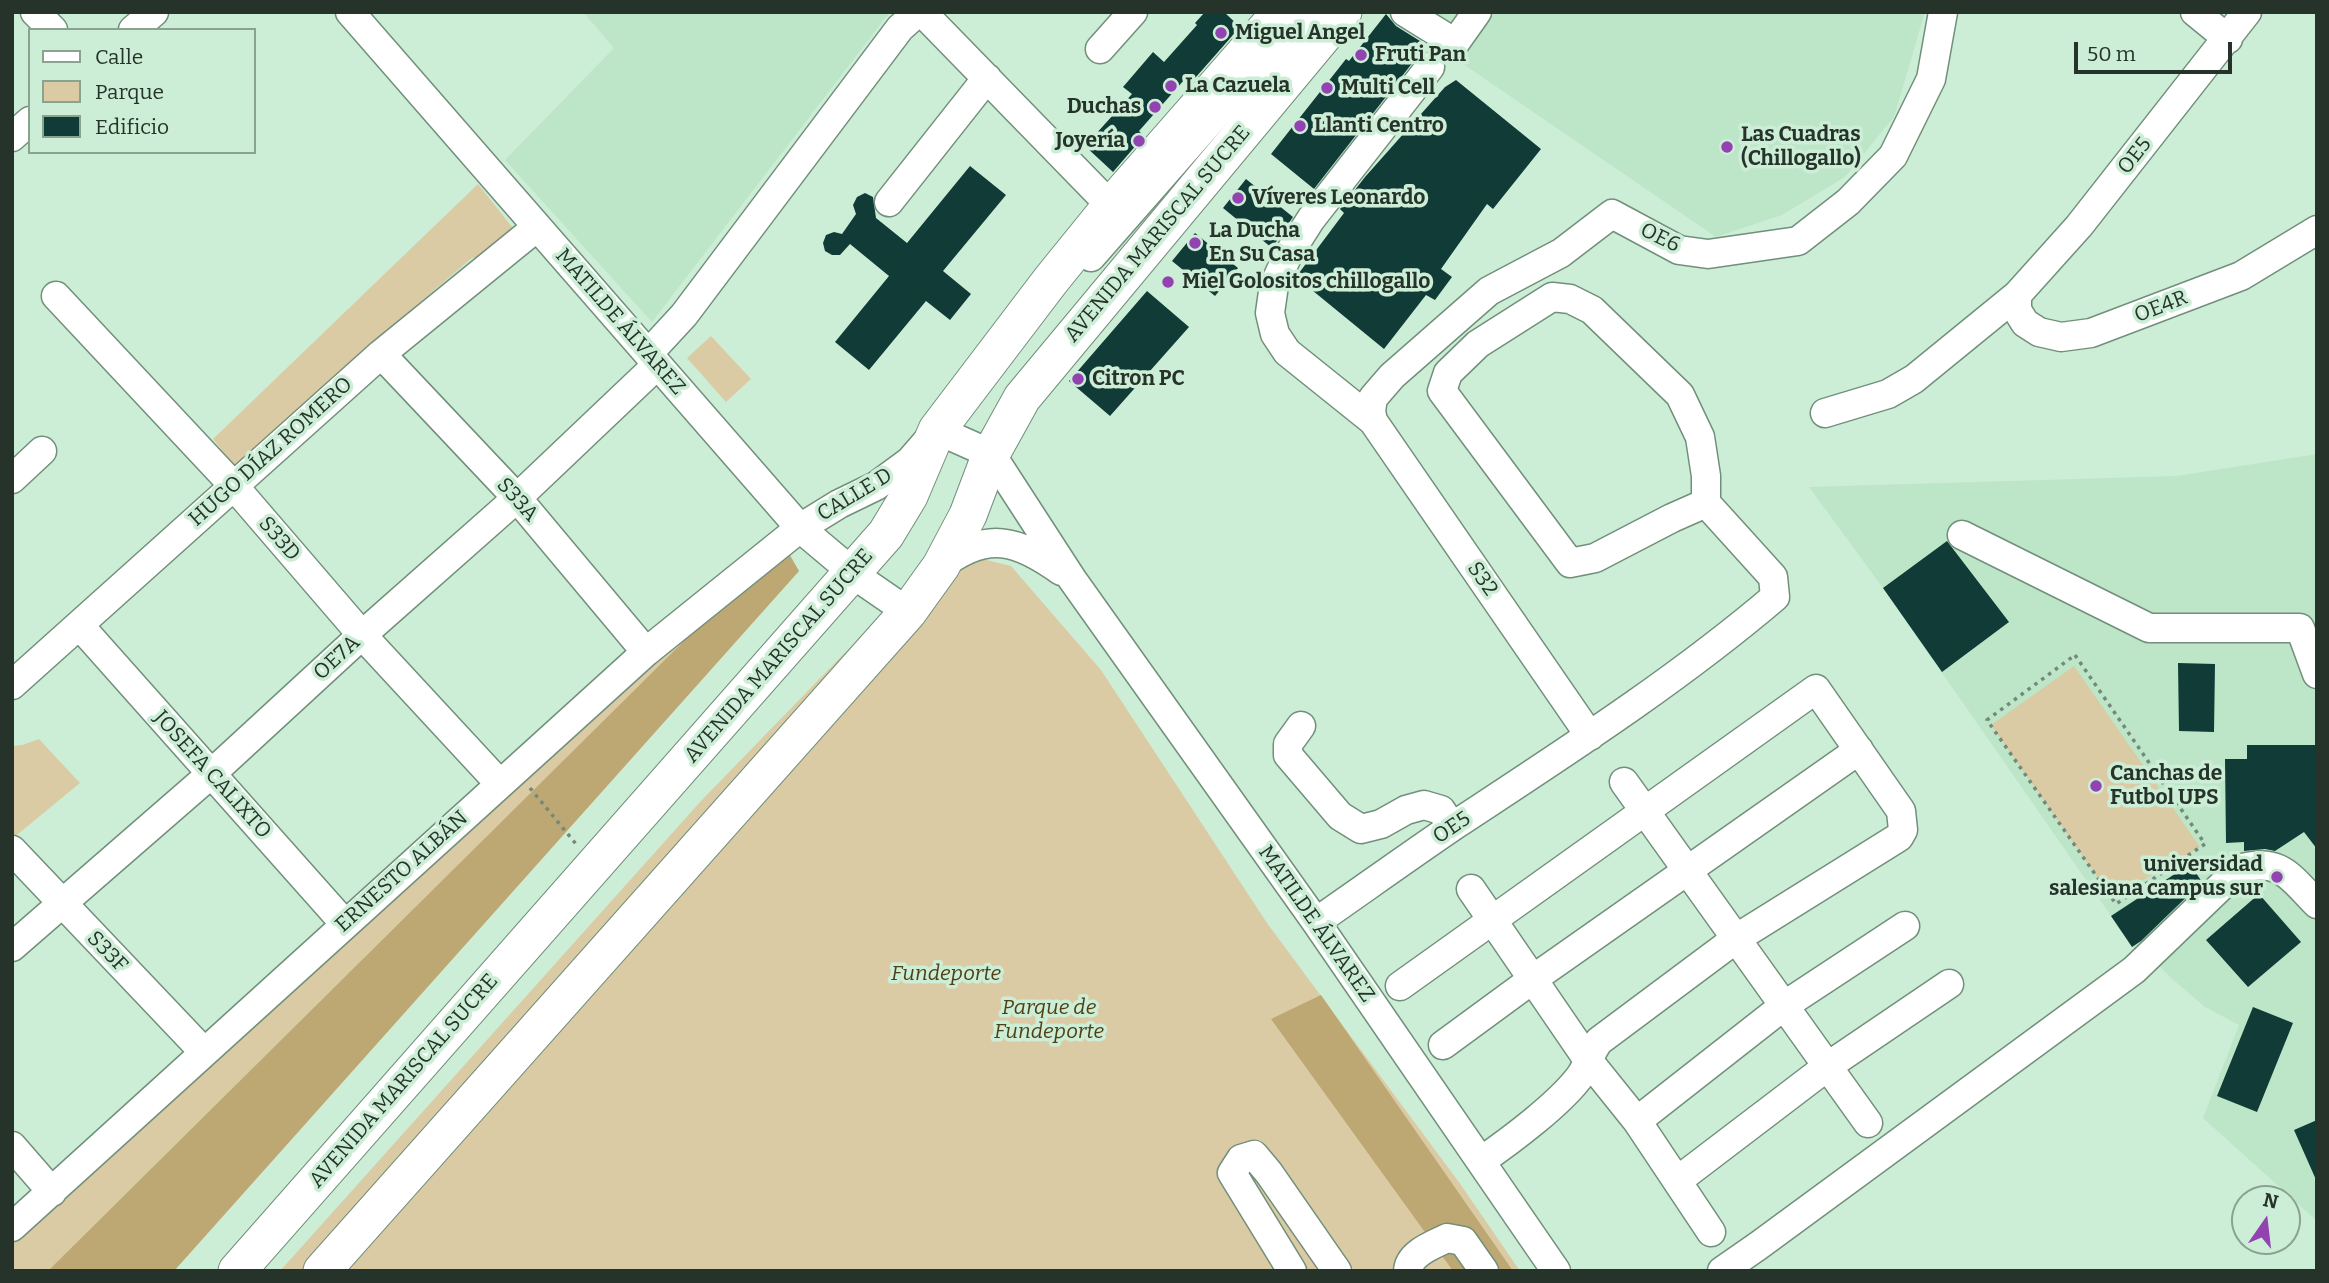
<!DOCTYPE html>
<meta charset="utf-8">
<style>
body{margin:0}
#map{position:relative;width:2329px;height:1283px;overflow:hidden;background:#cdeed6;font-family:Bitter,serif}
canvas{display:block}
.frame{position:absolute;inset:0;border:14px solid #26332a;pointer-events:none}
.legend{position:absolute;left:28px;top:28px;width:228px;height:126px;box-sizing:border-box;background:#cdeed6;border:2px solid #8aa391;margin:0;padding:9px 12px;list-style:none;font-size:21px;color:#26332a}
.legend li{display:flex;align-items:center;gap:14px;height:35px}
.legend b{width:35px;border:2px solid #8aa391}
.north{position:absolute;left:2231px;top:1185px;width:70px;height:70px;box-sizing:border-box;background:#cdeed6;border:2px solid #8aa391;border-radius:50%;rotate:14deg;font-size:19px;font-weight:700;line-height:28px;text-align:center;color:#26332a}
.north::after{content:'';display:block;margin:auto;width:24px;height:32px;background:#9342b1;clip-path:polygon(50% 0,100% 100%,50% 72%,0 100%)}
.scale{position:absolute;left:2074px;top:42px;width:158px;height:32px;box-sizing:border-box;border:4px solid #26332a;border-top:0;padding-left:9px;font-size:21px;line-height:24px;white-space:nowrap;color:#26332a;-webkit-text-stroke:5px #cdeed6;paint-order:stroke}
</style>
<div id="map">
<canvas width="2329" height="1283"></canvas>
<div class="frame"></div>
<ul class="legend">
<li><b style="height:9px;background:#fff"></b>Calle</li>
<li><b style="height:19px;background:#dbcba5"></b>Parque</li>
<li><b style="height:19px;background:#103b37"></b>Edificio</li>
</ul>
<div class="north">N</div>
<div class="scale">50 m</div>
</div>
<script>
const context = document.querySelector('canvas').getContext('2d');
context.lineJoin = 'round';
function fillPath(path, color) {
  context.fillStyle = color;
  context.fill(path, 'evenodd');
}
function strokePath(path, color, width, dash) {
  context.strokeStyle = color;
  context.lineWidth = width;
  context.lineCap = dash ? 'butt' : 'round';
  context.setLineDash(dash || []);
  context.stroke(path);
}
function write(font, color, halo, rows, align = 'center') {
  context.font = font + ' Bitter,serif';
  context.lineWidth = 7;
  context.setLineDash([]);
  context.textBaseline = 'middle';
  context.strokeStyle = halo;
  context.fillStyle = color;
  for (const [text, x, y, turn = 0] of rows) {
    context.save();
    context.translate(x, y);
    context.rotate((+turn || 0) * Math.PI / 180);
    context.textAlign = isNaN(turn) ? turn : align;
    if (halo) context.strokeText(text, 0, 0);
    context.fillText(text, 0, 0);
    context.restore();
  }
}
const built = new Path2D(`
 M 583,12 L 890,12 L 652,322 L 505,160 L 614,48 Z
 M 1422,12 L 1925,12 L 1894,117 L 1845,177 L 1782,215 L 1716,237 L 1409,27 Z
 M 2317,454 L 2317,1221 L 2203,1118 L 2239,1025 L 2205,1007 L 2171,978 L 2152,958 L 2137,952 L 2132,946 L 1883,588 L 1809,487 L 2176,476 Z`);
const green = new Path2D(`
 M 478,184 L 520,237 L 497,256 L 472,258 L 386,331 L 380,369 L 246,481 L 213,439 Z
 M 711,336 L 751,379 L 726,402 L 687,358 Z
 M 770,534 L 799,571 L 174,1271 L 12,1271 L 12,1233 Z
 M 971,556 L 1011,566 L 1101,670 L 1267,923 L 1461,1185 L 1520,1271 L 280,1271 L 700,802 L 863,634 L 932,576 Z
 M 2074,666 L 2200,847 L 2112,898 L 1991,725 Z
 M 39,739 L 80,783 L 12,839 L 12,746 L 22,745 Z`);
const forest = new Path2D(`
 M 783,543 L 799,571 L 174,1271 L 48,1271 Z
 M 1321,995 L 1513,1271 L 1453,1271 L 1271,1019 Z`);
const building = new Path2D(`
 M 1205,12 L 1224,12 L 1240,27 L 1189,85 L 1184,80 L 1139,131 L 1144,136 L 1113,172 L 1085,146 L 1132,94 L 1123,87 L 1153,52 L 1164,62 L 1197,25 L 1195,23 Z
 M 1386,14 L 1396,26 L 1428,46 L 1417,57 L 1314,189 L 1271,154 L 1346,59 L 1349,61 Z
 M 1456,80 L 1541,149 L 1493,209 L 1487,204 L 1441,269 L 1452,277 L 1435,300 L 1426,295 L 1384,349 L 1296,277 L 1344,213 L 1340,209 L 1365,177 L 1445,87 Z
 M 970,166 L 1006,195 L 943,271 L 971,294 L 950,320 L 926,301 L 869,370 L 835,342 L 889,276 L 850,244 L 840,255 L 832,255 L 825,251 L 823,243 L 826,235 L 834,232 L 842,234 L 856,214 L 853,205 L 857,197 L 865,193 L 873,197 L 876,218 L 907,243 Z
 M 1246,179 L 1293,217 L 1272,248 L 1223,208 Z
 M 1195,233 L 1238,268 L 1215,296 L 1172,261 Z
 M 1147,291 L 1189,327 L 1110,416 L 1069,381 Z
 M 1947,541 L 2009,622 L 1942,672 L 1883,588 Z
 M 2178,663 L 2215,664 L 2214,732 L 2179,731 Z
 M 2247,745 L 2317,745 L 2317,849 L 2304,832 L 2275,851 L 2265,849 L 2244,851 L 2244,842 L 2226,843 L 2225,759 L 2247,759 Z
 M 2190,864 L 2202,882 L 2141,941 L 2132,947 L 2111,916 Z
 M 2259,894 L 2301,942 L 2248,987 L 2206,940 Z
 M 2253,1007 L 2293,1023 L 2257,1112 L 2217,1096 Z
 M 2317,1120 L 2317,1182 L 2294,1130 Z`);
const path = new Path2D(`
 M 2075,655 L 2205,844 L 2116,904 L 1987,720 Z
 M 530,788 L 576,844`);
const minor = new Path2D(`
 M 35,12 L 53,30
 M 350,12 L 800,528 L 863,581 L 908,612
 M 922,12 L 1111,206 L 1126,217
 M 1405,12 L 1455,43 L 1477,12
 M 2195,12 L 2228,39
 M 133,30 L 154,12
 M 1100,49 L 1133,12
 M 1430,67 L 1311,219 L 1288,255 L 1274,285 L 1270,313 L 1275,334 L 1287,352 L 1373,421 L 1590,736
 M 12,137 L 30,121
 M 889,202 L 987,78
 M 1091,257 L 1306,12
 M 2017,295 L 2017,310 L 2025,323 L 2039,332 L 2061,337 L 2091,333 L 2241,276 L 2317,230
 M 56,296 L 233,485 L 362,635 L 500,784
 M 381,354 L 517,498 L 646,652
 M 648,354 L 684,315 L 900,28 L 918,12
 M 1825,413 L 1888,394 L 1914,379 L 2017,295 L 2079,226 L 2247,12
 M 1373,421 L 1371,411 L 1373,398 L 1392,376 L 1489,291 L 1561,253 L 1612,214 L 1679,250 L 1708,254 L 1798,241 L 1848,202 L 1893,156 L 1931,79 L 1943,12
 M 12,479 L 42,451
 M 1962,535 L 2149,628 L 2300,628 L 2317,674
 M 941,566 C 987,530 1018,540 1061,571
 M 80,626 L 345,924
 M 12,685 L 381,354 L 537,227
 M 1301,726 L 1288,744 L 1288,755 L 1340,816 L 1361,829 L 1381,824 L 1406,810 L 1424,805 L 1441,810 L 1452,827
 M 1624,782 L 1868,1123
 M 12,850 L 204,1052
 M 1471,889 L 1588,1060 L 1637,1121 L 1711,1232
 M 1316,922 C 1362,890 1408,857 1455,825 C 1564,753 1675,682 1775,597 L 1773,577 L 1706,503 L 1706,476 L 1700,437 L 1680,395 L 1592,310 L 1570,299 L 1552,297 L 1478,344 L 1448,373 L 1442,391 L 1570,563 L 1595,558 L 1672,518 L 1706,503
 M 12,947 L 211,774 L 362,635 L 517,498 L 657,365
 M 1400,986 L 1816,689 L 1901,811 L 1903,830 L 1899,837 L 1737,938 L 1599,1041 C 1591,1051 1588,1064 1581,1075 C 1561,1103 1510,1141 1481,1161
 M 1443,1045 L 1533,979 L 1859,750
 M 1637,1121 L 1785,1005 L 1905,926
 M 12,1146 L 52,1192
 M 1677,1181 L 1828,1066 L 1949,984
 M 12,1227 L 646,652 L 800,528 L 839,504 L 876,486 L 910,461 L 937,430 L 991,454 L 1072,579 L 1316,922 L 1556,1271
 M 1292,1271 L 1232,1173 L 1241,1159 L 1254,1155 L 1269,1173 L 1337,1271
 M 1408,1271 C 1409,1253 1433,1245 1447,1238 L 1463,1241 L 1484,1271
 M 1722,1271 L 1758,1246 L 2134,970 L 2239,869 C 2281,857 2290,877 2317,904`);
const major = new Path2D(`
 M 237,1271 L 886,534 L 909,496 L 937,430 L 1051,280 L 1111,206 L 1281,12
 M 322,1271 L 908,612 L 941,566 L 968,515 L 991,454 L 1022,398 L 1343,12`);
const markers = [
 [1221,33,7,"#9342b1"],
 [1361,55,7,"#9342b1"],
 [1171,86,7,"#9342b1"],
 [1327,88,7,"#9342b1"],
 [1155,107,7,"#9342b1"],
 [1300,126,7,"#9342b1"],
 [1139,141,7,"#9342b1"],
 [1727,147,7,"#9342b1"],
 [1238,198,7,"#9342b1"],
 [1195,243,7,"#9342b1"],
 [1168,282,7,"#9342b1"],
 [1078,379,7,"#9342b1"],
 [2096,786,7,"#9342b1"],
 [2277,877,7,"#9342b1"]
];
const poiNames = [
 ["Miguel Angel",1235,33],
 ["Fruti Pan",1375,55],
 ["La Cazuela",1185,86],
 ["Multi Cell",1341,88],
 ["Duchas",1141,107,"right"],
 ["Llanti Centro",1314,126],
 ["Las Cuadras",1741,135],
 ["(Chillogallo)",1741,159],
 ["Joyería",1125,141,"right"],
 ["Víveres Leonardo",1252,198],
 ["La Ducha",1209,231],
 ["En Su Casa",1209,255],
 ["Miel Golositos chillogallo",1182,282],
 ["Citron PC",1092,379],
 ["Canchas de",2110,774],
 ["Futbol UPS",2110,798],
 ["universidad",2263,865,"right"],
 ["salesiana campus sur",2263,889,"right"]
];
const streetNames = [
 ["OE5",2135,156,-52],
 ["AVENIDA MARISCAL SUCRE",1158,234,-50],
 ["OE6",1660,238,26],
 ["OE4R",2161,307,-21],
 ["MATILDE ÁLVAREZ",620,322,49],
 ["HUGO DÍAZ ROMERO",271,452,-42],
 ["CALLE D",855,495,-31],
 ["S33A",517,500,48],
 ["S33D",279,539,49],
 ["S32",1482,579,55],
 ["AVENIDA MARISCAL SUCRE",779,656,-49],
 ["OE7A",337,658,-43],
 ["JOSEFA CALIXTO",212,775,48],
 ["OE5",1452,828,-34],
 ["ERNESTO ALBÁN",402,872,-42],
 ["MATILDE ÁLVAREZ",1316,924,55],
 ["S33F",107,952,46],
 ["AVENIDA MARISCAL SUCRE",404,1081,-49]
];
const parkNames = [
 ["Fundeporte",946,974],
 ["Parque de",1049,1008],
 ["Fundeporte",1049,1032]
];
fillPath(built, '#bde5c8');
fillPath(green, '#dbcba5');
fillPath(forest, '#bda873');
fillPath(building, '#103b37');
strokePath(minor, '#718f7a', 31);
strokePath(major, '#718f7a', 39);
strokePath(path, '#738979', 3.5, [3.5, 5]);
strokePath(minor, '#fff', 28);
strokePath(major, '#fff', 37);
for (const [x, y, r, color] of markers) {
  const dot = new Path2D();
  dot.arc(x, y, r, 0, 2 * Math.PI);
  context.fillStyle = color;
  context.fill(dot);
  strokePath(dot, '#cdeed6', 2.5);
}
write('bold 21px', '#26332a', '#cdeed6', poiNames, 'left');
write('21px', '#26332a', '#cdeed6', streetNames);
write('italic 21px', '#4f3f15', '#cdeed6', parkNames);
</script>
